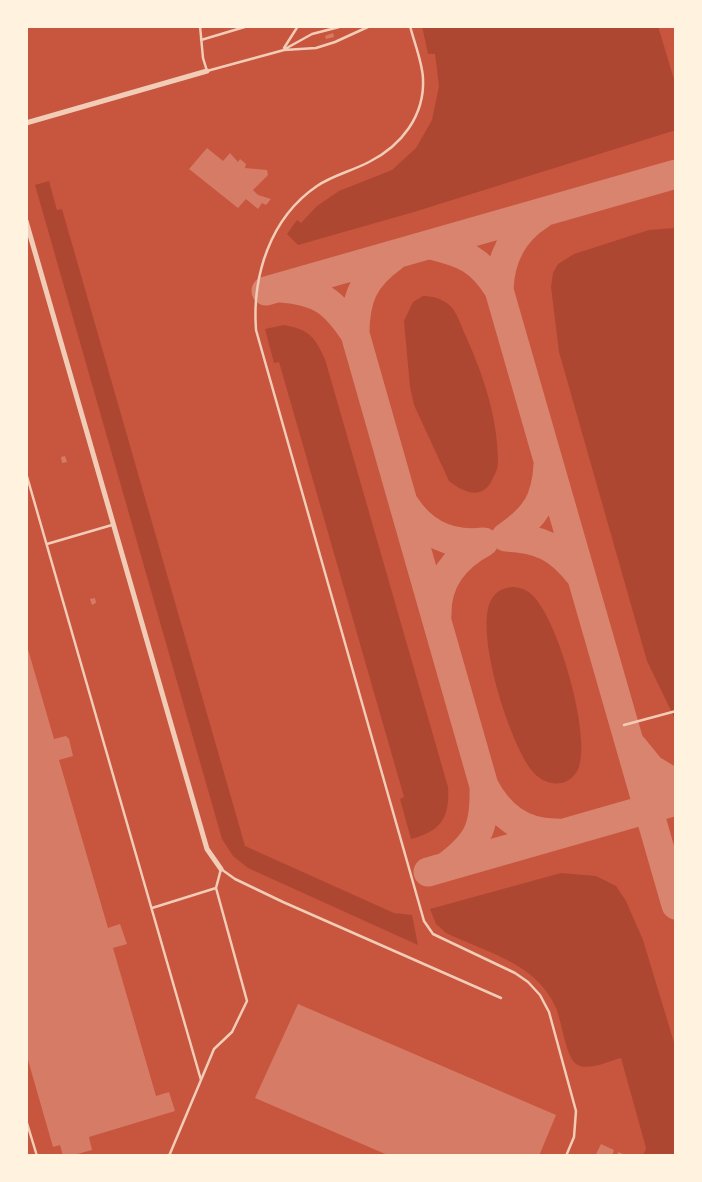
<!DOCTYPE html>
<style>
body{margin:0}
#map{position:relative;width:702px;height:1182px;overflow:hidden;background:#c8553d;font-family:Jost,sans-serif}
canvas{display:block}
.frame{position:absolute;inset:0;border:28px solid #fff3e0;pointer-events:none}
</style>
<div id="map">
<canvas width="702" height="1182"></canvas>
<div class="frame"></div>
</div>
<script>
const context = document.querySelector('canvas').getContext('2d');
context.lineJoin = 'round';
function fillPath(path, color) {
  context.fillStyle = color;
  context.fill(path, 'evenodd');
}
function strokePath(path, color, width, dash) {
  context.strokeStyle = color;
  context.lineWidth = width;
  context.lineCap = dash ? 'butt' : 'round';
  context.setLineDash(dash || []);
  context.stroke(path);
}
const green = new Path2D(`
 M 422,26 L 658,26 L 676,86 L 676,130 L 414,212 L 298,245 L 287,234 L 297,220 L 301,223 L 317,206 L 339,191 L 392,170 L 416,148 L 432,120 L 439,86 L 435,54 L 428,54 Z
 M 49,181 L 57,210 L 62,209 L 245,846 L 394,913 L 412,915 L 418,945 L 248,868 L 233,856 L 222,839 L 35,185 Z
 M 676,228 L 676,721 L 647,661 L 559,352 L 551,287 L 553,273 L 558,264 L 574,254 L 649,230 Z
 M 423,296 C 432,296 440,298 448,304 C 455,309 460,322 463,330 C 482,371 498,416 498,462 C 498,469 495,474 492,480 C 482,501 463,492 449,481 L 414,405 L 410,387 L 404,321 L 413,302 Z
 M 284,325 C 310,330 314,336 325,359 L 448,787 C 450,818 441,831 411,839 L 400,799 L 404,797 L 279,362 L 274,363 L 265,329 Z
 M 512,587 C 518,587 525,589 530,593 C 557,614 591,734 579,767 C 571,788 547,788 533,772 C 510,745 474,632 491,600 C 496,591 503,588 512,587 Z
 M 561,873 L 596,876 L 616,886 L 626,901 L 643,940 L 676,1049 L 676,1156 L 643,1156 L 646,1148 L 621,1058 C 609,1061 587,1072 576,1064 C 565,1055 562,1020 555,1006 C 536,963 485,952 446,933 L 436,924 L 430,909 Z`);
const taxiway = new Path2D(`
 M 430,245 C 464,253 480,259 499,290 L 676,905
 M 281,288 C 320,291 334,302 355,334 C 355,297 364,278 393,257
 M 499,290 C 500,259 513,232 540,215
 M 266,291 L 676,174
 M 355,334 L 484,786
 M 548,465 C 546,501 535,517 506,537 C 541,539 558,547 580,575
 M 405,505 C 423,533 451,546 484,542 C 455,557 436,582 437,615
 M 633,747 L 651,769 L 676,784
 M 448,865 C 480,841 485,825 484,786 C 499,815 523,834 557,833
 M 428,872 L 676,801`);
const building = new Path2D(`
 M 333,33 L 334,37 L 326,39 L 325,36 Z
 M 207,148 L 223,161 L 230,153 L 238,162 L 240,159 L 246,164 L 245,168 L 267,170 L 268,175 L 253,190 L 258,195 L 271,199 L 266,205 L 262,203 L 258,209 L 246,199 L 238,208 L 189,169 Z
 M 65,456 L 67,462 L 62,463 L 61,457 Z
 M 95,598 L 96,603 L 92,605 L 90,599 Z
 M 27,646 L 54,739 L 66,736 L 69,739 L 73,756 L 59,760 L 108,928 L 120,924 L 127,944 L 113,948 L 156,1096 L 169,1092 L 175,1111 L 89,1137 L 92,1150 L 70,1156 L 63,1156 L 60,1145 L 53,1147 L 26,1053 Z
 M 298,1004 L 556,1115 L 539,1156 L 390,1156 L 255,1098 Z
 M 601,1144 L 614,1150 L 612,1156 L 595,1156 Z
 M 618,1152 L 629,1156 L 617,1156 Z`);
const service = new Path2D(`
 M 200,26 L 203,58 L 207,71 L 284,50 L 316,48 L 335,42 L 370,26
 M 410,26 C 414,42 422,61 423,78 C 425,116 401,146 369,162 C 352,171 333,175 317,186 C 270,218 252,276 256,330 L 424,921 L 433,934 L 515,973 L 528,982 L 540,995 L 549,1012 L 576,1111 L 574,1137 L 566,1156
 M 201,40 L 248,26
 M 284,48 L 298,26
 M 285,49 L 312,34 L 343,26
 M 26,473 L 201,1080 L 169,1156
 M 47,544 L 112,525
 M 624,725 L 676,711
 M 216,888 L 221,869 L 235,879 L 283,902 L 501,998
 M 152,908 L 216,888 L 247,1001 L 232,1032 L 214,1049 L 201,1080
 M 26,1120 L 37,1156`);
const minor = new Path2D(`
 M 26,123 L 207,71
 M 26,221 L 207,849 L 221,869`);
fillPath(green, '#ae4732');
strokePath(taxiway, '#d8846e', 29);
fillPath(building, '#d67c66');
strokePath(service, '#f1ccb7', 2.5);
strokePath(minor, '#f1ccb7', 5);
</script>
